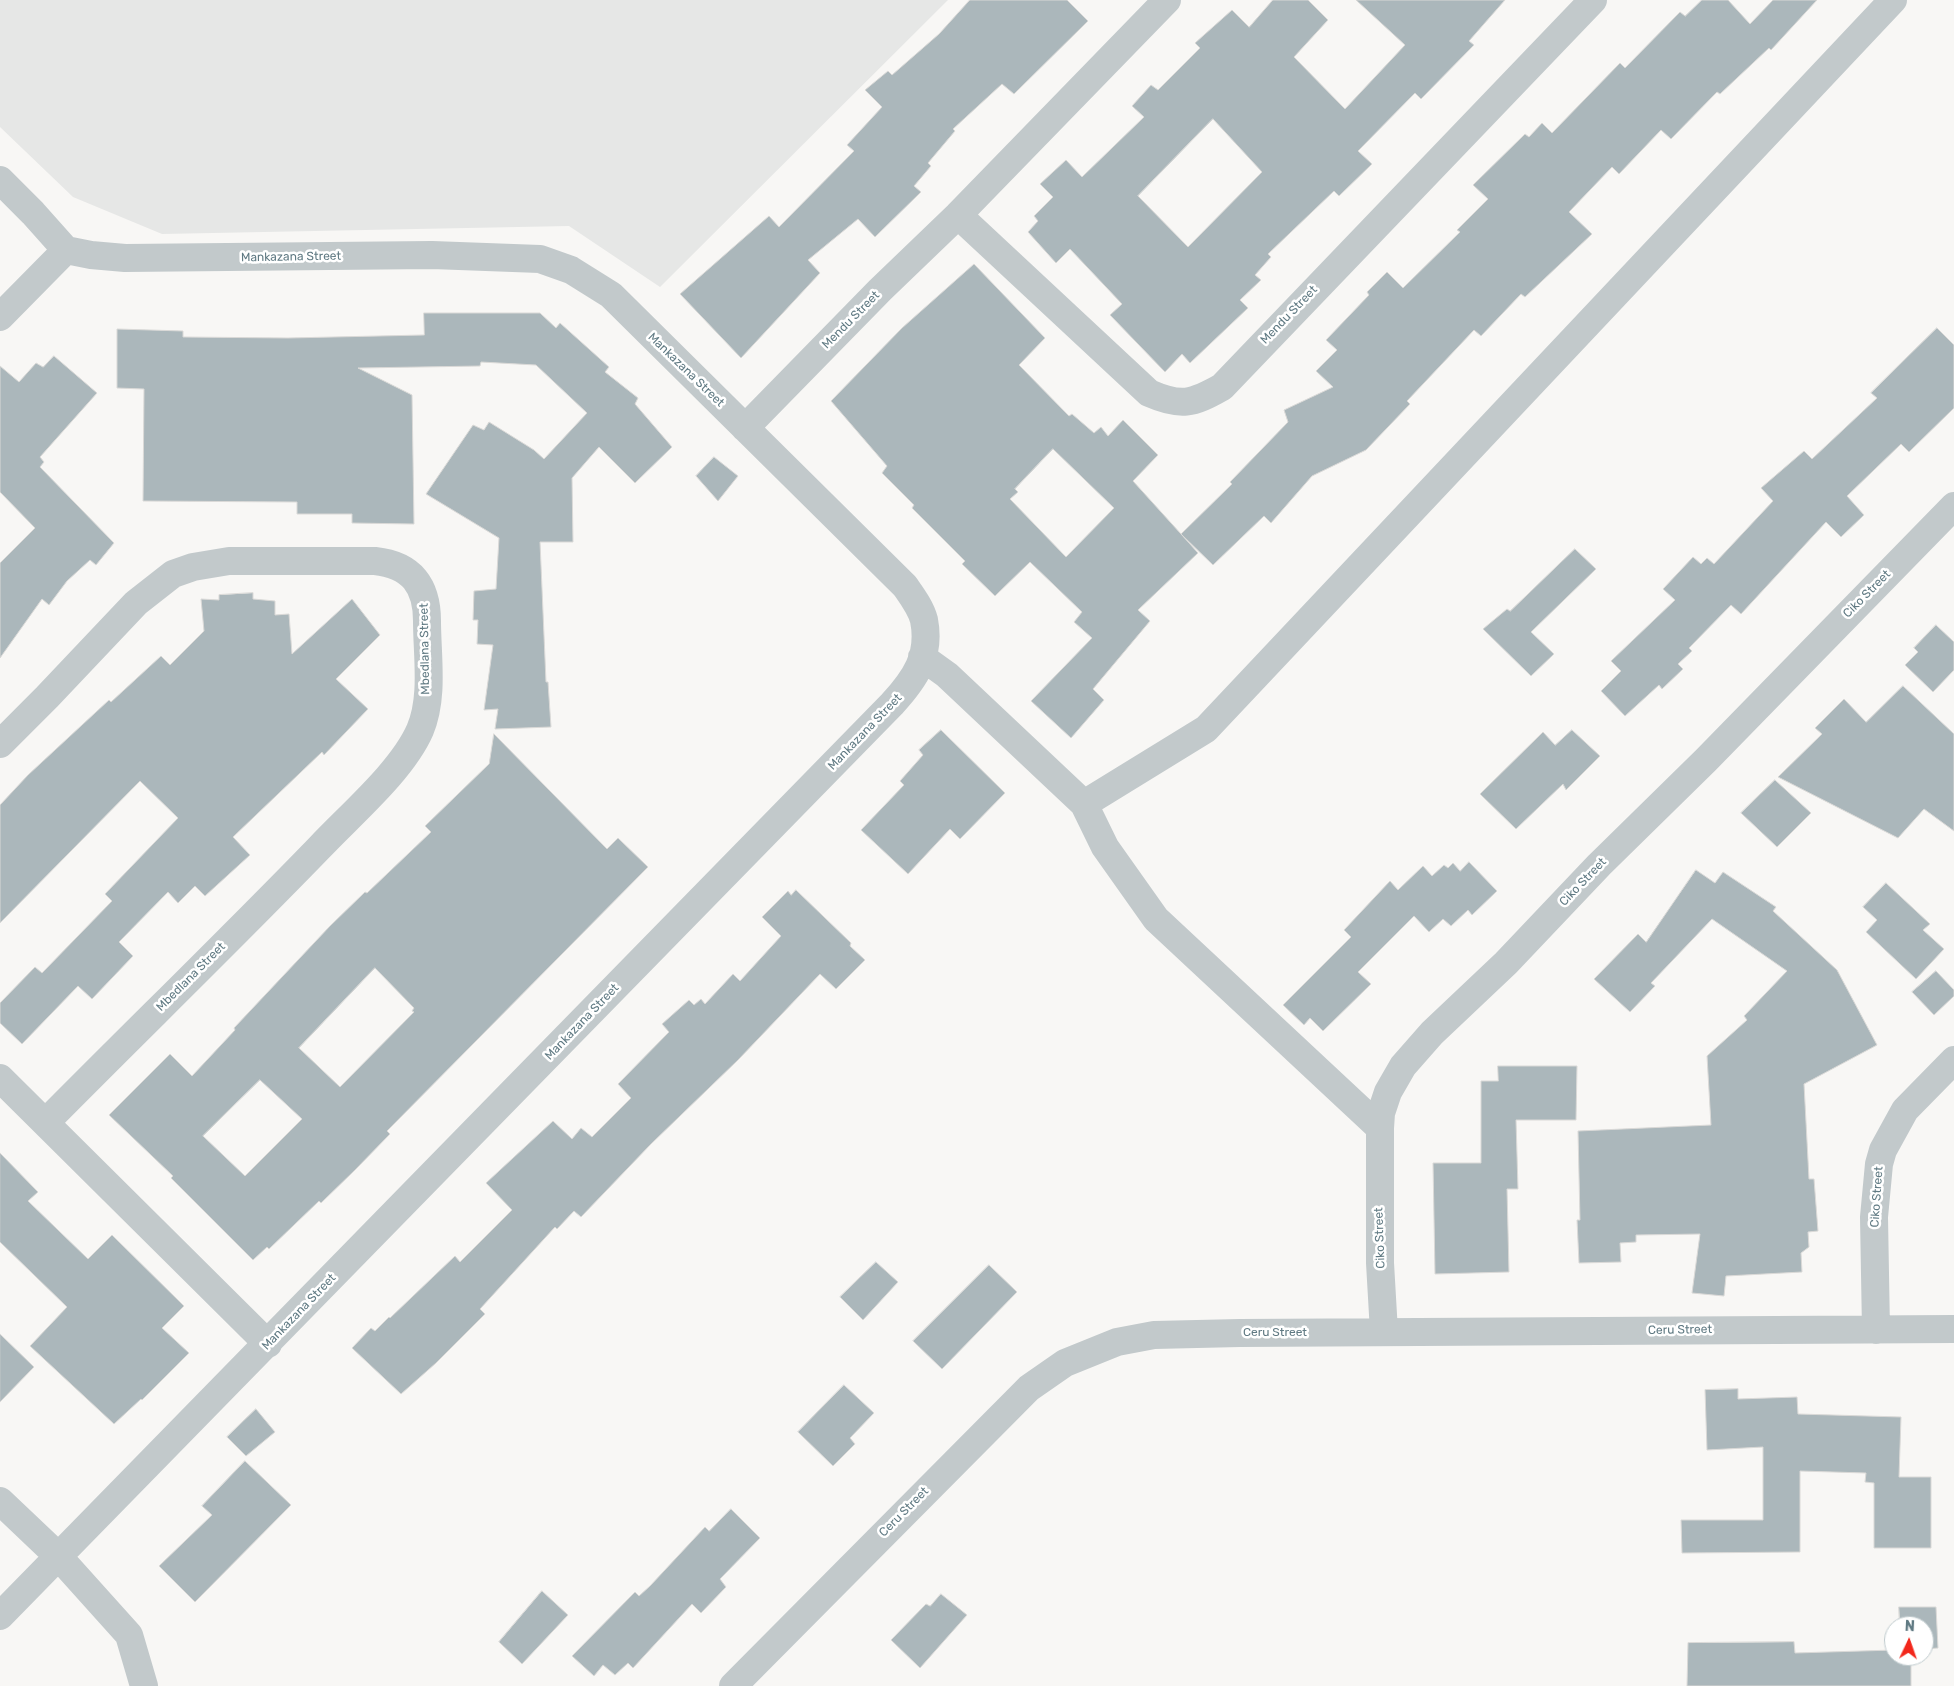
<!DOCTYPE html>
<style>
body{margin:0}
#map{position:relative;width:1954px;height:1686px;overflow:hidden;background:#f8f7f5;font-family:Rubik,sans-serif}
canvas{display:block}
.north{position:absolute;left:1884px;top:1616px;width:50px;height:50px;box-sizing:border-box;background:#fff;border:1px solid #bfcacd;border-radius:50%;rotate:3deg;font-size:14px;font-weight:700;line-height:20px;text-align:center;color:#607a83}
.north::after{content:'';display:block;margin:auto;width:18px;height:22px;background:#f2271b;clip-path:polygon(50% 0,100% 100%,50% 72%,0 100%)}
</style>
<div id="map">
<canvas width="1954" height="1686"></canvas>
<div class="north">N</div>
</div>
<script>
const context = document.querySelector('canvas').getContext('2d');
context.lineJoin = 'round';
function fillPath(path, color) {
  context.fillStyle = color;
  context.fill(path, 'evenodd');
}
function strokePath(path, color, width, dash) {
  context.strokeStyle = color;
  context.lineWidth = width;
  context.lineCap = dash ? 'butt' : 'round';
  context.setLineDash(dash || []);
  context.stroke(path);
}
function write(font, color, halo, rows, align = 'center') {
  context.font = font + ' Rubik,sans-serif';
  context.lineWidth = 5;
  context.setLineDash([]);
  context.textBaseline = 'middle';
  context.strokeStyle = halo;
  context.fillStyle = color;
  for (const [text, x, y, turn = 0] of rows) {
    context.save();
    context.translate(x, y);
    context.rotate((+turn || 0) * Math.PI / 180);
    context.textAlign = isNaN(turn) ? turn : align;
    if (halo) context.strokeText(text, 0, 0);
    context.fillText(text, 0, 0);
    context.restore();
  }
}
const built = new Path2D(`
 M 0,0 L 948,0 L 660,287 L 569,226 L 162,234 L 73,197 L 0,127 Z`);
const building = new Path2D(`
 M 970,0 L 1067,0 L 1088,21 L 1014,94 L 1002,84 L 953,129 L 955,131 L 928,163 L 931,166 L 914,186 L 921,192 L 875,237 L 858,219 L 808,260 L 820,273 L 741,358 L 680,294 L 769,216 L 779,227 L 854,151 L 847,145 L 882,107 L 865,90 L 888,71 L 892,75 L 939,34 Z
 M 1273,0 L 1308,0 L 1328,20 L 1294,57 L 1345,109 L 1405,45 L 1356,0 L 1505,0 L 1469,41 L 1474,45 L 1421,99 L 1415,93 L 1358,151 L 1372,164 L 1339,196 L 1334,191 L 1268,254 L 1271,257 L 1255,275 L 1261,280 L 1240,300 L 1248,308 L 1190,363 L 1182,354 L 1165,372 L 1110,315 L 1122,304 L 1070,249 L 1056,263 L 1028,232 L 1038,221 L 1034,216 L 1053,197 L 1040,184 L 1066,160 L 1082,177 L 1144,117 L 1132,106 L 1151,85 L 1158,90 L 1200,48 L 1195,43 L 1232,10 L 1249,27 ZM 1213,119 L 1262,172 L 1188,247 L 1138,196 Z
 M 1702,0 L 1728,0 L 1750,24 L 1773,0 L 1817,0 L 1771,50 L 1769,48 L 1720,94 L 1717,92 L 1671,139 L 1661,130 L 1619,174 L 1612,167 L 1569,212 L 1592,234 L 1525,297 L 1521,294 L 1481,336 L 1474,330 L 1407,401 L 1410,404 L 1366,450 L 1312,476 L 1271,523 L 1264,516 L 1213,565 L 1181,534 L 1198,553 L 1138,610 L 1150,621 L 1093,689 L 1104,700 L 1071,738 L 1031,701 L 1092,638 L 1074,622 L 1082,612 L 1030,562 L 995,596 L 962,564 L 965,561 L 912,508 L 914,505 L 882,473 L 887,466 L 831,401 L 902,328 L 974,264 L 1045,338 L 1019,365 L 1069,416 L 1072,414 L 1094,433 L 1101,427 L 1108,436 L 1123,420 L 1158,455 L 1133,481 L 1181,534 L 1232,484 L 1230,482 L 1288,422 L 1284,410 L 1333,387 L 1316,371 L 1337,350 L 1326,340 L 1369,295 L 1367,292 L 1387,272 L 1403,288 L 1460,232 L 1457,230 L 1488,199 L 1473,185 L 1525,134 L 1529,137 L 1542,123 L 1552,133 L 1620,63 L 1625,68 L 1680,12 L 1685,16 ZM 1053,449 L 1114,508 L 1066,557 L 1010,499 L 1018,492 L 1015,489 Z
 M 424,313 L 540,313 L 556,328 L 560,323 L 609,367 L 605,372 L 638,398 L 635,404 L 672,447 L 635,483 L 599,447 L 572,478 L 573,542 L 540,542 L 546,682 L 548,682 L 551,727 L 495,729 L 498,709 L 484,710 L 493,645 L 477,644 L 478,620 L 473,620 L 474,591 L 496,589 L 499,538 L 426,494 L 473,425 L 484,430 L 489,422 L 534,450 L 544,459 L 587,413 L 536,365 L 481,362 L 480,366 L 358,368 L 412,395 L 414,524 L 352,523 L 352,514 L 297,514 L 297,502 L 143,501 L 144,389 L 117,388 L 117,329 L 183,331 L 183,337 L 288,338 L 424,335 Z
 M 1937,328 L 1954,345 L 1954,408 L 1909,452 L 1901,444 L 1847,496 L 1864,515 L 1841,537 L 1826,522 L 1741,614 L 1731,605 L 1689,648 L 1692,651 L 1678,664 L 1683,669 L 1662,689 L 1659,685 L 1625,716 L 1601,691 L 1621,671 L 1611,661 L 1675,600 L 1663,589 L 1693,557 L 1701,564 L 1707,558 L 1714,564 L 1773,501 L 1761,488 L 1804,451 L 1812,459 L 1877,398 L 1871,393 Z
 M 54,356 L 97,393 L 40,457 L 44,462 L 40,467 L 114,543 L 96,565 L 90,560 L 67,581 L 49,605 L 42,599 L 0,658 L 0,563 L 35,528 L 0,492 L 0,366 L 19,382 L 36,363 L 43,367 Z
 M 714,457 L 738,476 L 718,501 L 696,476 Z
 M 1575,549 L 1596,569 L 1531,632 L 1554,654 L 1531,676 L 1483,629 L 1507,609 L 1510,611 Z
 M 253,593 L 253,599 L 275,601 L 275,615 L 289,614 L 292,654 L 352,599 L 380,635 L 336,679 L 368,709 L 324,755 L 322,752 L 233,837 L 250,855 L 205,896 L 195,886 L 178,903 L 168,892 L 119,942 L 133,956 L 92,999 L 78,986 L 22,1044 L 0,1023 L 0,1003 L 35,967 L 42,973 L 112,901 L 105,894 L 178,818 L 140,781 L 0,923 L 0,805 L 28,775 L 109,700 L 111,702 L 161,656 L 170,665 L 204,631 L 201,599 L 219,600 L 219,595 Z
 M 1936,625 L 1954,642 L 1954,670 L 1933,692 L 1905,665 L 1918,652 L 1914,648 Z
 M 1903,686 L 1954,734 L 1954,831 L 1924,809 L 1898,838 L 1778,777 L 1822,734 L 1815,728 L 1844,699 L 1866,722 Z
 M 941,730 L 1005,793 L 960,839 L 950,829 L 908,874 L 861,830 L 904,785 L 900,781 L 923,755 L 919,750 Z
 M 1572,730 L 1600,756 L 1566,790 L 1563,784 L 1516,829 L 1480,794 L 1543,732 L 1555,745 Z
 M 494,734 L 607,849 L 618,838 L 648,867 L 387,1131 L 390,1134 L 355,1170 L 321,1203 L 319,1201 L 269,1249 L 267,1247 L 253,1260 L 171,1178 L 173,1176 L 109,1115 L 170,1054 L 192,1076 L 235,1030 L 234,1028 L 330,926 L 365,892 L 367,893 L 431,832 L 425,826 L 489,764 ZM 375,968 L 414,1008 L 412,1011 L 414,1012 L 340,1087 L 299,1048 ZM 260,1080 L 302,1119 L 245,1176 L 203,1136 Z
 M 1775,780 L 1811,813 L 1777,847 L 1741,813 Z
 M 1469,862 L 1497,891 L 1472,915 L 1468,910 L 1451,926 L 1443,919 L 1429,932 L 1414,916 L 1358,972 L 1371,984 L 1323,1031 L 1310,1018 L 1304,1025 L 1283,1005 L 1351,937 L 1344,930 L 1390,881 L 1398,890 L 1423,866 L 1432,876 L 1444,865 L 1448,868 L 1453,863 L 1460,871 Z
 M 1696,870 L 1715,883 L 1723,872 L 1776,907 L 1773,911 L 1837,970 L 1877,1045 L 1804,1084 L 1809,1179 L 1814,1179 L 1818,1231 L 1808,1232 L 1809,1247 L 1801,1253 L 1802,1272 L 1726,1276 L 1724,1296 L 1692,1293 L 1700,1234 L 1636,1235 L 1636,1242 L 1620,1243 L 1621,1262 L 1579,1263 L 1577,1220 L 1580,1220 L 1578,1131 L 1711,1125 L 1707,1056 L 1747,1020 L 1744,1016 L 1787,971 L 1712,919 L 1651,983 L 1655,986 L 1630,1012 L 1594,979 L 1638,934 L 1646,942 Z
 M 1886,883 L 1930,924 L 1923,930 L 1944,949 L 1916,979 L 1866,932 L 1877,920 L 1863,907 Z
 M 796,890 L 851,943 L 850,946 L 865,960 L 836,989 L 820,974 L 738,1060 L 651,1144 L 581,1217 L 574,1211 L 557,1229 L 555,1227 L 480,1309 L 485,1314 L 436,1363 L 401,1394 L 352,1348 L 371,1328 L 375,1331 L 389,1317 L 390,1318 L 455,1256 L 460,1262 L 512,1210 L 486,1183 L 553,1121 L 572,1139 L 581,1128 L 592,1137 L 631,1098 L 618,1084 L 669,1032 L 662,1024 L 689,1000 L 694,1005 L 701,999 L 705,1004 L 733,974 L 740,981 L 781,936 L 762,917 L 788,891 L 791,895 Z
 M 1936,971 L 1954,990 L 1954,996 L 1934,1015 L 1912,992 Z
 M 1498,1066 L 1577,1066 L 1576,1120 L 1516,1120 L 1518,1189 L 1507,1189 L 1509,1272 L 1435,1274 L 1433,1163 L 1481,1163 L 1481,1081 L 1498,1081 Z
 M 0,1153 L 38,1192 L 28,1201 L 88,1259 L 112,1235 L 184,1306 L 162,1328 L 189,1353 L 142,1400 L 141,1399 L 114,1424 L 30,1346 L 67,1307 L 0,1242 Z
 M 876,1262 L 898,1282 L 863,1320 L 840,1297 Z
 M 989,1265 L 1017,1292 L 942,1369 L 913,1341 Z
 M 0,1334 L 34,1367 L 0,1402 Z
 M 844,1385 L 874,1413 L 850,1438 L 855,1444 L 833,1466 L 798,1432 Z
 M 1738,1389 L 1738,1399 L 1797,1397 L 1798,1414 L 1901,1417 L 1899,1477 L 1931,1477 L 1931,1548 L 1874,1548 L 1874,1483 L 1865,1482 L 1866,1473 L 1800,1471 L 1800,1552 L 1682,1553 L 1681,1520 L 1763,1520 L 1763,1447 L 1707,1450 L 1705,1390 Z
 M 256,1409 L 275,1432 L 246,1456 L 227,1437 Z
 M 245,1461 L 291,1505 L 195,1602 L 159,1566 L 212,1515 L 202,1506 Z
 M 731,1509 L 760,1538 L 720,1579 L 726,1587 L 701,1613 L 692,1604 L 633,1668 L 628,1663 L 615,1675 L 603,1665 L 594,1676 L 572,1656 L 635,1592 L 639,1596 L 650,1586 L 705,1527 L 709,1531 Z
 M 542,1591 L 568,1615 L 522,1664 L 499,1642 Z
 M 941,1594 L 967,1615 L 920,1668 L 891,1640 L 926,1604 L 930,1606 Z
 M 1899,1607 L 1936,1607 L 1938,1648 L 1924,1649 L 1924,1626 L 1900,1626 Z
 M 1794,1642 L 1795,1653 L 1894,1650 L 1894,1656 L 1911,1656 L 1911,1686 L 1687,1686 L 1688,1643 Z`);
const minor = new Path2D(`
 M 0,180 L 33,213 L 66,250 L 91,255 L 125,258 L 432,255 L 540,259 L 571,270 L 611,295 L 905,586 C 912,596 921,608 924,620 C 931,656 915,679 892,704 L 0,1616
 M 958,215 L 1149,393 C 1181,407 1192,404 1222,387 L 1593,0
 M 0,317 L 66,250
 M 745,428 L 880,290 L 958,215 L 1167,0
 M 922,657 L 947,675 L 1084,804 L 1105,847 L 1156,919 L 1380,1128
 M 0,744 L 47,697 L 136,603 L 173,574 L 193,567 L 229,561 L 375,561 C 412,565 427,586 427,621 C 427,656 434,697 420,730 C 402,771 351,814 320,847 C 230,940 137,1030 46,1122
 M 1084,804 L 1206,729 L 1893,0
 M 0,1078 L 268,1344
 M 1876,1330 L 1874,1217 L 1879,1164 L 1883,1150 L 1905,1110 L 1954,1060
 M 1384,1332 L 1380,1263 L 1380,1128 L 1381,1113 L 1388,1092 L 1403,1066 L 1432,1033 L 1506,963 L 1599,865 L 1706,760 L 1954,506
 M 0,1501 L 58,1556 L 129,1635 L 144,1686
 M 733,1686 L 1029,1388 L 1065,1363 L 1117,1342 L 1154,1335 L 1240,1333 L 1954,1329`);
const streetNames = [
 ["Mankazana Street",291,257,-1],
 ["Mendu Street",1289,315,-46],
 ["Mendu Street",851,320,-45],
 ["Mankazana Street",686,370,44],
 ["Ciko Street",1867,594,-45],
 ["Mbedlana Street",425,649,-91],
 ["Mankazana Street",865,732,-46],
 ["Ciko Street",1583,882,-46],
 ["Mbedlana Street",191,977,-45],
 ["Mankazana Street",582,1022,-46],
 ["Ciko Street",1877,1197,-86],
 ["Ciko Street",1380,1238,-92],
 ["Mankazana Street",299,1312,-46],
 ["Ceru Street",1680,1330,-1],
 ["Ceru Street",1275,1333],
 ["Ceru Street",904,1512,-45]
];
fillPath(built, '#e6e7e6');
fillPath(building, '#abb7bb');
strokePath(building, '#dad9d7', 1);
strokePath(minor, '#c2c9cb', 28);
write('12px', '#607a83', '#fff', streetNames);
</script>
